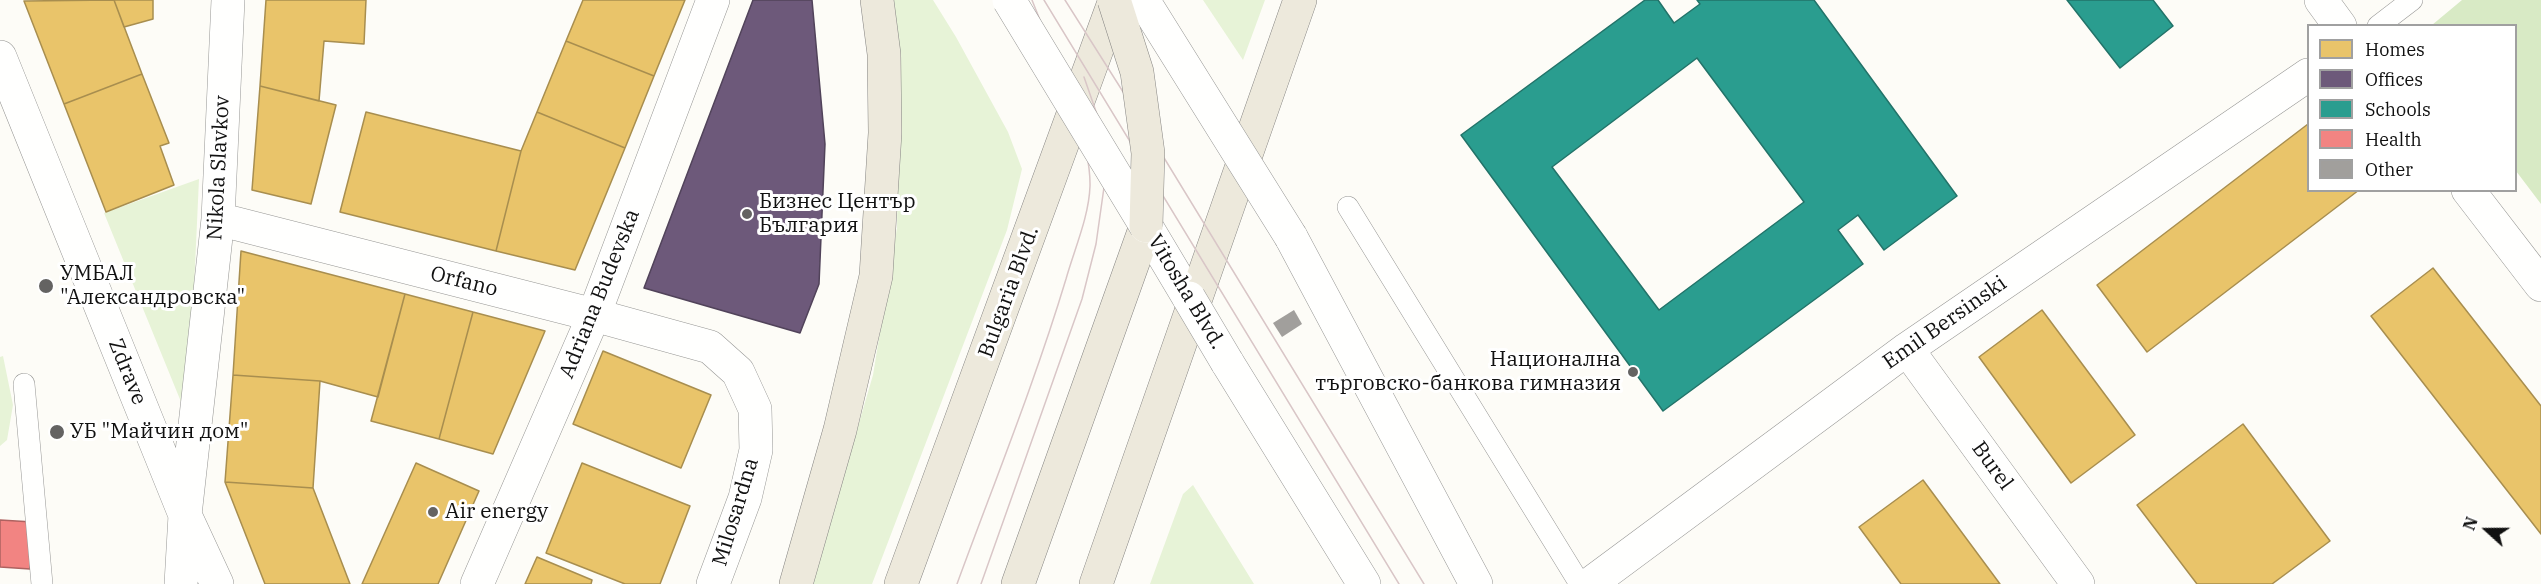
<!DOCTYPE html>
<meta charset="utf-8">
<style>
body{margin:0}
#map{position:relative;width:2541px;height:584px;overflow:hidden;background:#fdfcf7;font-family:"IBM Plex Serif",serif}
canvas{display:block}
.legend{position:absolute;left:2307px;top:24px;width:210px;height:168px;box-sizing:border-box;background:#fff;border:2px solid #a0a0a0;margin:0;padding:8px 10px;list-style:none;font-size:18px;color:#111}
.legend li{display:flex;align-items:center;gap:12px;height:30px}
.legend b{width:30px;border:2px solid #a0a0a0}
.north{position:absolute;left:2457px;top:500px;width:60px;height:60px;-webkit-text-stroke:4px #fff;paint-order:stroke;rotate:291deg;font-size:16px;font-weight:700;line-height:24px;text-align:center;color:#111}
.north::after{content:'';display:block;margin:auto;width:21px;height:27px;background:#111;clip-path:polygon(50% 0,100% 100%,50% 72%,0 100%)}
</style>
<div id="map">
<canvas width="2541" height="584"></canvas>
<ul class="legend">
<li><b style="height:16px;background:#e9c46a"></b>Homes</li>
<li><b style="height:16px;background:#6d597a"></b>Offices</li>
<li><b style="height:16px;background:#2a9d8f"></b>Schools</li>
<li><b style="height:16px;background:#f28482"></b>Health</li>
<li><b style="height:16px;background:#a19f9c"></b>Other</li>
</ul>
<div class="north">N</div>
</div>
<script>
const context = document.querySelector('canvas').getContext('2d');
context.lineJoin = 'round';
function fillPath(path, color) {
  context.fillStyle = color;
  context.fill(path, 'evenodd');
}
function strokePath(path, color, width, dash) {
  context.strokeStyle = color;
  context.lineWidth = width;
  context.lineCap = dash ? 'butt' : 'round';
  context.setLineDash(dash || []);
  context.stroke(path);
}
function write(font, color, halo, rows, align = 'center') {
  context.font = font + ' "IBM Plex Serif",serif';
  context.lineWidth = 6;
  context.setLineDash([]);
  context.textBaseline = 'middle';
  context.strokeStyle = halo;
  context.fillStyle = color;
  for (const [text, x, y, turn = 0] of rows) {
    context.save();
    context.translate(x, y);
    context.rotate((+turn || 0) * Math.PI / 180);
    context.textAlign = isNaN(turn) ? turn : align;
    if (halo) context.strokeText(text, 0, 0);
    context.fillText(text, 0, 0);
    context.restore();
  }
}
const green = new Path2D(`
 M 894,0 L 933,0 L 956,37 L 1008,132 L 1022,169 L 1007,230 L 872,584 L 812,584 L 873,375 L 897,228 L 899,98 Z
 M 1203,0 L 1265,0 L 1243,60 Z
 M 199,179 L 188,419 L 104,213 Z
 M 3,356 L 13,405 L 7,440 L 0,446 L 0,357 Z
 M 1193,485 L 1254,584 L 1150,584 L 1183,494 Z`);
const forest = new Path2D(`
 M 2462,0 L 2541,0 L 2541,204 L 2516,171 L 2516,26 L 2432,25 Z`);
const homes = new Path2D(`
 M 114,0 L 142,74 L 64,104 L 24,1 Z
 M 114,0 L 153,0 L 153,19 L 124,27 Z
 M 266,0 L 366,0 L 364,44 L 324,41 L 319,101 L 260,86 Z
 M 583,0 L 685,0 L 654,76 L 566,41 Z
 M 566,41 L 654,76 L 625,148 L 537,112 Z
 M 142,74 L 169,143 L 160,146 L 174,185 L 106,212 L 64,104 Z
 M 260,86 L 336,105 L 311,204 L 252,190 Z
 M 366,112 L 521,151 L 496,251 L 340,212 Z
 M 537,112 L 625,148 L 575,270 L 496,251 L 521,151 Z
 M 2308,124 L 2308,190 L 2359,190 L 2147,352 L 2097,285 Z
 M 241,251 L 405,294 L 378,397 L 320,381 L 233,375 Z
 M 2433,268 L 2541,406 L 2541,534 L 2371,316 Z
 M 405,294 L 473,312 L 439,439 L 371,421 Z
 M 2042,310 L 2135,435 L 2071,483 L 1979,357 Z
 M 473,312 L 545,331 L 493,454 L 439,439 Z
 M 603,351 L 711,395 L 681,468 L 573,424 Z
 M 233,375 L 320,381 L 313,488 L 225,482 Z
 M 2243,424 L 2330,541 L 2272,584 L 2197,584 L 2137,505 Z
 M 416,463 L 479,491 L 438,584 L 362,584 Z
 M 582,463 L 690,506 L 660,584 L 625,584 L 546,553 Z
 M 1923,480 L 2000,584 L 1901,584 L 1893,573 L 1859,527 Z
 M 225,482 L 313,488 L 350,584 L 265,584 Z
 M 537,557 L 592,580 L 591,584 L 525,584 Z`);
const offices = new Path2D(`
 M 753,0 L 812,0 L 825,144 L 819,284 L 800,333 L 644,288 Z`);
const schools = new Path2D(`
 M 1645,0 L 1658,0 L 1674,23 L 1700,4 L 1697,0 L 1814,0 L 1957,196 L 1884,250 L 1858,215 L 1838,230 L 1863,264 L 1663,411 L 1461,135 ZM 1697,58 L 1804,202 L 1659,310 L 1552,167 Z
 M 2067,0 L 2153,0 L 2173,26 L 2120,68 Z`);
const health = new Path2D(`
 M 0,520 L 33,522 L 30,569 L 0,567 Z`);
const building = new Path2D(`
 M 1294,310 L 1302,324 L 1282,337 L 1273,323 Z`);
const service = new Path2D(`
 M 2378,26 L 2412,0
 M 1348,207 L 1580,584
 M 24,384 L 42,584`);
const minor = new Path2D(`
 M 2321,0 L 2340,26
 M 0,57 L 185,515 L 217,584
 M 2468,190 L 2541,285
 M 218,219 L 594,315 L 710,347 L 738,372 L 755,409 L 756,450 L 745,498 L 713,584
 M 1907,349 L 2078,584
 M 181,584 L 185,515 L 218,219 L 228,0
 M 477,584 L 594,315 L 713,0
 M 1590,584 L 1907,349 L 2308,75`);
const tertiary = new Path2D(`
 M 1146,226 L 1189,298
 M 1291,237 L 1476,584
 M 1227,362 L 1364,584`);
const primary = new Path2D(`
 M 796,584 L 840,430 L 876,276 L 885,133 L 884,54 L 877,0
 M 901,584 L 1115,0
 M 1018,584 L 1146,226
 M 1096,584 L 1300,0`);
const tram = new Path2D(`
 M 1044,0 L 1399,584
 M 1065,0 L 1144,125 L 1424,584
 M 957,584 C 994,483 1035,382 1066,279 C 1074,250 1089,217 1090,186 C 1091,134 1051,49 1032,0
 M 981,584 L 1082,299 L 1096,244 L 1107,166 L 1100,123 L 1084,77`);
const tertiaryBridge = new Path2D(`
 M 1009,0 L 1146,226
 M 1143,0 L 1291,237
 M 1189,298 L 1227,362`);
const primaryBridge = new Path2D(`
 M 1114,0 L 1137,72 L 1148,153 L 1146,226`);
const markers = [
 [747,214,6,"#646362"],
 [46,286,8,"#646362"],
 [1633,372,6,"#646362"],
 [57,432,8,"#646362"],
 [433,512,6,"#646362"]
];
const streetNames = [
 ["Nikola Slavkov",219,168,-87],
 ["Orfano",464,282,14],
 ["Bulgaria Blvd.",1009,292,-70],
 ["Vitosha Blvd.",1186,292,59],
 ["Adriana Budevska",600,294,-68],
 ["Emil Bersinski",1945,323,-35],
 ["Zdrave",127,372,68],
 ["Burel",1992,466,54],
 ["Milosardna",736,512,-73]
];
const poiNames = [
 ["Бизнес Център",759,202],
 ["България",759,226],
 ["УМБАЛ",60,274],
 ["\"Александровска\"",60,298],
 ["Национална",1621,360,"right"],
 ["търговско-банкова гимназия",1621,384,"right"],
 ["УБ \"Майчин дом\"",70,432],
 ["Air energy",445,512]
];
fillPath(green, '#e7f3d7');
fillPath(forest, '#d8eac5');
fillPath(homes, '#e9c46a');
strokePath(homes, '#a88e4f', 1.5);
fillPath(offices, '#6d597a');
strokePath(offices, '#51435a', 1.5);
fillPath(schools, '#2a9d8f');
strokePath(schools, '#227369', 1.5);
fillPath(health, '#f28482');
strokePath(health, '#ae6260', 1.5);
fillPath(building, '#a19f9c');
strokePath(service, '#979795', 22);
strokePath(minor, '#979795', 34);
strokePath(tertiary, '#979795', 34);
strokePath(primary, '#858482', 34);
strokePath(service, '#fffffe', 21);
strokePath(minor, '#fffffe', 33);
strokePath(tertiary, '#fffffe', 33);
strokePath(primary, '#ede9dc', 33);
strokePath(tram, '#d9c6c7', 1.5);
strokePath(tertiaryBridge, '#979795', 34, []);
strokePath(primaryBridge, '#858482', 34, []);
strokePath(tertiaryBridge, '#fffffe', 33);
strokePath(primaryBridge, '#ede9dc', 33);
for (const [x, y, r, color] of markers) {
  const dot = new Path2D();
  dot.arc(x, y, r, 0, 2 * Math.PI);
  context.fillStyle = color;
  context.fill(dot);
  strokePath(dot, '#fff', 2);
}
write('21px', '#111', '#fff', streetNames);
write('21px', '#111', '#fff', poiNames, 'left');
</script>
